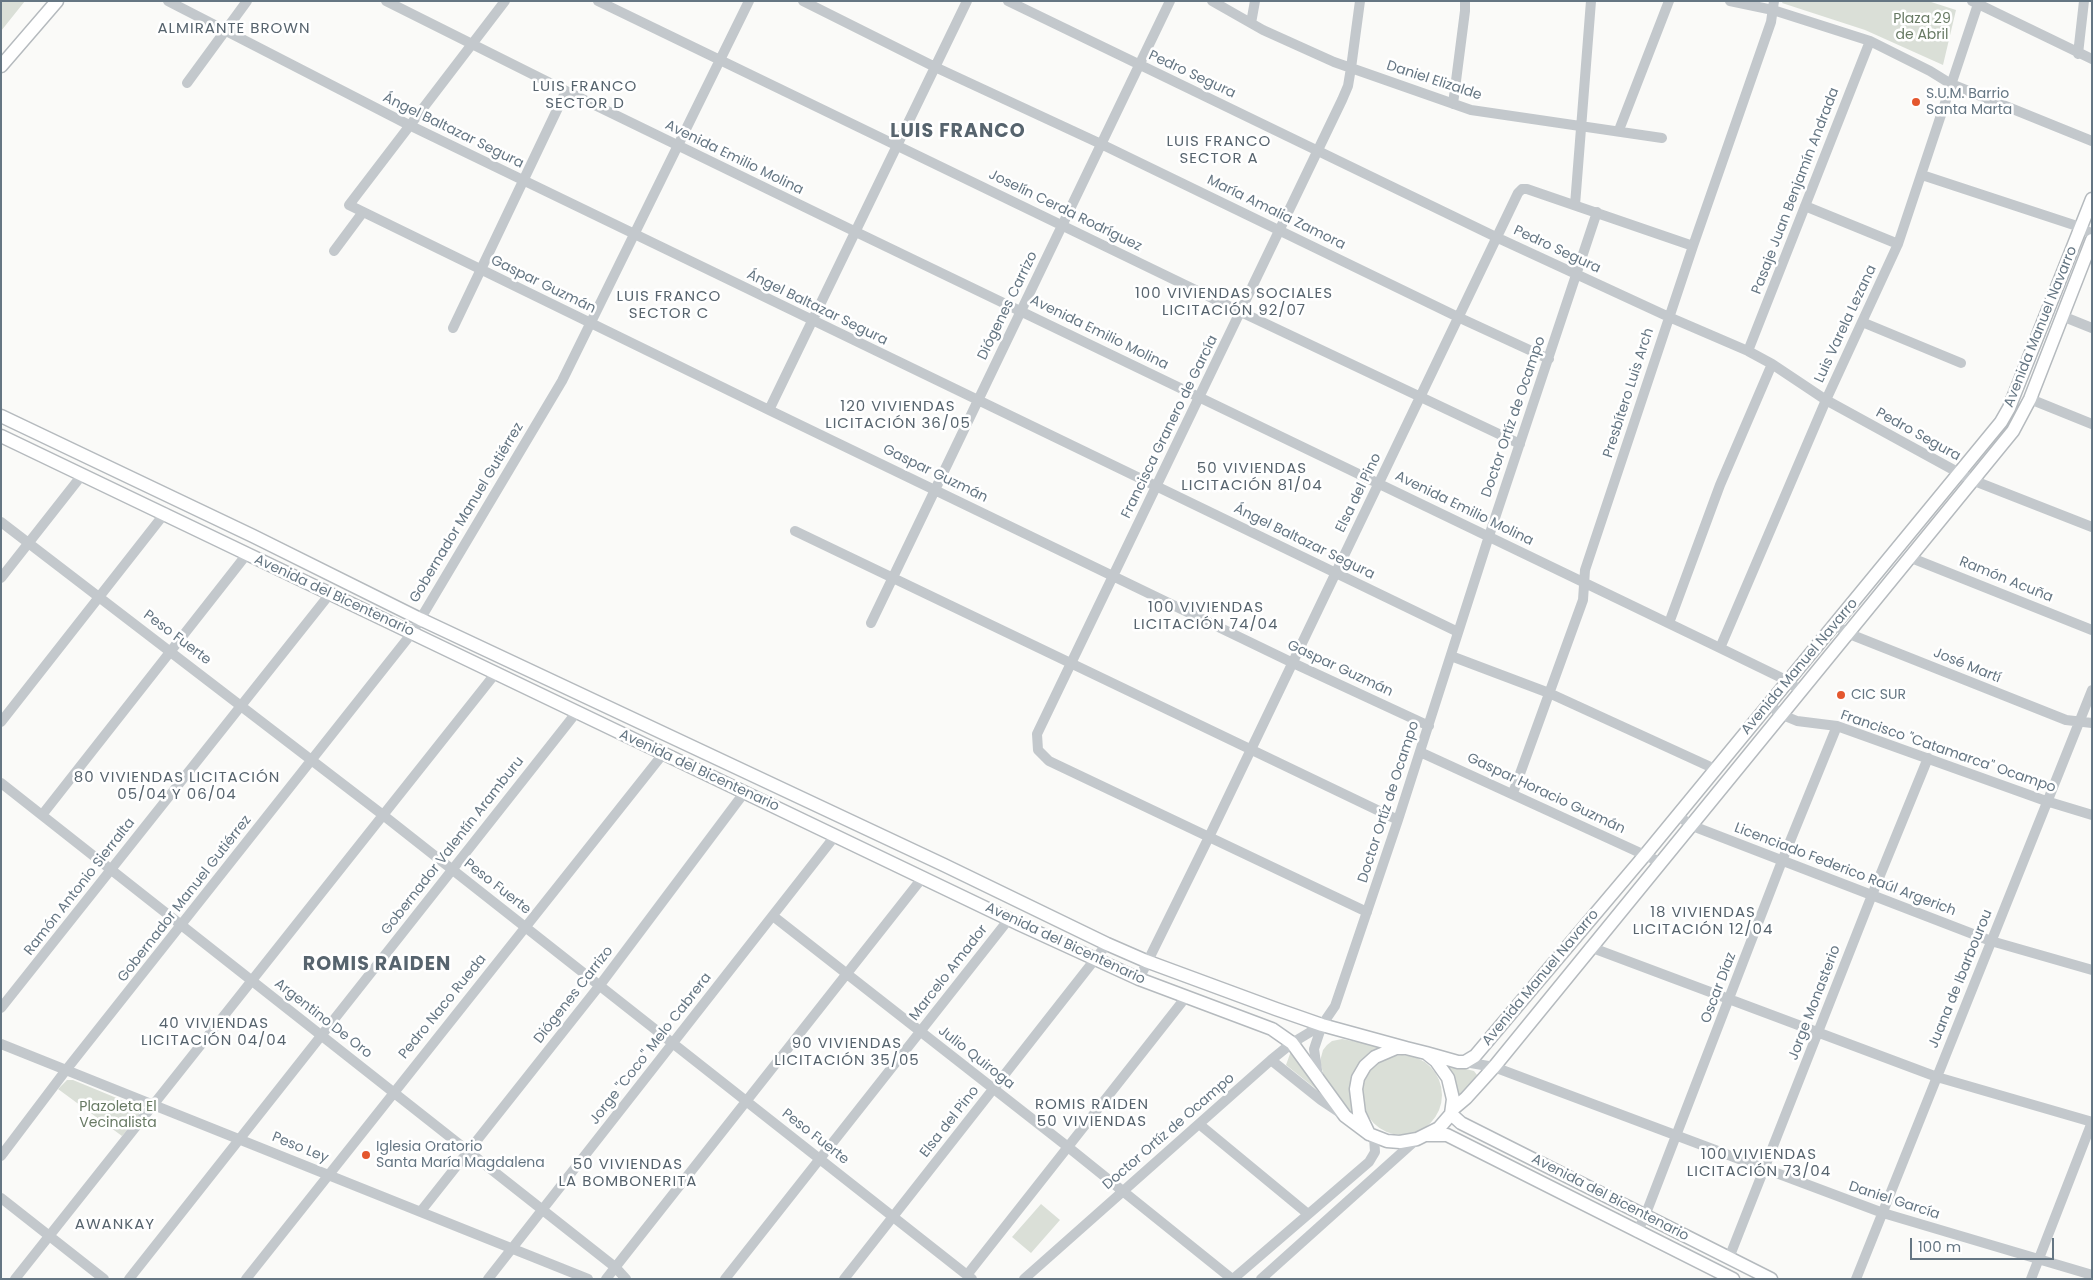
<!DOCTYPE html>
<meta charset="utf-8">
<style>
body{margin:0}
#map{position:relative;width:2093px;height:1280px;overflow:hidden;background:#fafaf8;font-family:Poppins,sans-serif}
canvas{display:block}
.frame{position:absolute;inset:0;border:2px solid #657683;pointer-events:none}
.scale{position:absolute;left:1910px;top:1238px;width:144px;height:22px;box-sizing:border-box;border:2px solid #657683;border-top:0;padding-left:6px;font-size:15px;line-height:18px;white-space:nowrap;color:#657683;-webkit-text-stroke:4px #fff;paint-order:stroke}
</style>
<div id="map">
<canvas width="2093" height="1280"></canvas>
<div class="frame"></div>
<div class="scale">100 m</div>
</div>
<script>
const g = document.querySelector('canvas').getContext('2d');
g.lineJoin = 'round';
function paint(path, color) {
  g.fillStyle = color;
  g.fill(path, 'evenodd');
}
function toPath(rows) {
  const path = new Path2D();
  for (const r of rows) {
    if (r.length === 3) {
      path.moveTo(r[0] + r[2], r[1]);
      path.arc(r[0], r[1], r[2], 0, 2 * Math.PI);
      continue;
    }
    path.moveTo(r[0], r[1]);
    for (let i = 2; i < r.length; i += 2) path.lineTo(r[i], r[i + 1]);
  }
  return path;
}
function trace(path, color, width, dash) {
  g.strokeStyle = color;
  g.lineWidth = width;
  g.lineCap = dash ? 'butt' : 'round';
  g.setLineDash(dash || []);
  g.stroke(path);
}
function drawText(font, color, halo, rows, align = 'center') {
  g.font = font + ' Poppins,sans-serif';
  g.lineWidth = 5;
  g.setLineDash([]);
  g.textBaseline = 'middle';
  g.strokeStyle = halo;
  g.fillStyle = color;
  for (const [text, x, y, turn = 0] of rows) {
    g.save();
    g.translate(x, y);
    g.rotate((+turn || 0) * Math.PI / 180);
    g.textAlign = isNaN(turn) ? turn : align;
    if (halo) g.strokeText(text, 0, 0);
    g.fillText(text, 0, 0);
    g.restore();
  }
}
paint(toPath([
 [1,1,25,1,1,31],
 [1783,1,1928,1,1956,10,1943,65,1865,30,1782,3],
 [1342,1039,1384,1047,1362,1060,1357,1067,1351,1086,1352,1113,1332,1090,1323,1073,1320,1061,1323,1050,1327,1045,1332,1041],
 [1291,1051,1321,1093,1286,1065],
 [1402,1095,40],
 [1450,1065,1474,1071,1477,1075,1460,1095,1457,1093,1447,1067],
 [67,1080,73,1080,136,1106,139,1109,139,1116,122,1136,58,1089],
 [1041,1204,1060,1220,1031,1253,1012,1237]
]), '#dadfd7');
const major = toPath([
 [1,66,57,1],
 [1,416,253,536,420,619,944,865,1107,944,1146,961,1276,1009,1322,1025,1406,1048],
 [1,436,1019,924,1139,979,1272,1029,1292,1043,1345,1116,1369,1134],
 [1396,1048,1406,1048,1426,1053,1436,1061,1448,1078,1453,1099,1451,1114,1439,1128,1417,1139,1400,1142,1387,1141,1369,1134,1359,1113,1356,1089,1358,1078,1365,1066,1375,1057,1396,1048],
 [1426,1053,1458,1062,1465,1062,1475,1056,1645,855,2001,422,2009,408,2092,199],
 [1453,1109,1466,1098,1494,1067,2013,431,2030,399,2092,240],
 [1451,1114,1461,1123,1771,1279],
 [1427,1135,1447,1135,1733,1279]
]);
trace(major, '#b5babe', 15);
trace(toPath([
 [168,1,409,125,1458,632],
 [386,1,566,91,856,232,1720,648,1788,681,1799,690],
 [505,1,349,205,769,410,1293,663,1429,726],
 [598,1,1241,312,1520,444],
 [803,1,935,67,1101,144,1460,318,1549,359],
 [1008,1,1498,238,1669,317,1748,351,1772,364,1826,400,1972,480,2092,527],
 [1212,1,1263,30,1334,62,1471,110,1662,138],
 [1360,1,1351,68,1348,86,1342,100,1037,734,1038,750,1049,761,1367,912],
 [1730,1,1773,10,1870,41,1930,71,1951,84,2092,141],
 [1972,1,2092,59],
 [1251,23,1255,1],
 [2078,54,2084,1],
 [187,83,247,1],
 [1453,104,1465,11,1465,1],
 [1619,130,1669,1],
 [1922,175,2080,227,2092,234],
 [1575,205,1591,1],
 [1805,206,1898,244],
 [334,251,363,212],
 [2062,316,2092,328],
 [1862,322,1961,363],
 [453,328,566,91],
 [1748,351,1870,41],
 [2030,399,2092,424],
 [769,410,967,1],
 [1,522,383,815,972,1279],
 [795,531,1398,820],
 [1909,557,2092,630],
 [1,578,82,475],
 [871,623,1170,1],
 [1669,623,1720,485,1772,364],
 [1835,624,1847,633,2066,720,2092,723],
 [1720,648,1826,400,1898,244,1978,4],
 [1451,656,1549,693,1715,769],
 [1769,704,1780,714,1797,721,1837,726,2046,801,2092,815],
 [1,722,165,513],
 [1420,752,1660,862],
 [1,783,615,1267,626,1279],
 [1513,793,1583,600,1585,570,1693,246,1771,22,1774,1],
 [42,815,247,554],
 [1678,815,1690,825,1991,941,2092,970],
 [773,916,1068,1147,1232,1279],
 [1590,947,1937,1077,2092,1122],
 [1139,979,1209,837,1518,193,1522,189,1527,189,1693,246],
 [1,1008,329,595],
 [1,1044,588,1279],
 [1271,1060,1321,1100,1342,1114],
 [1465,1062,1494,1067,1883,1213,2092,1275],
 [1318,1077,1314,1049,1322,1025],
 [1199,1124,1308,1214],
 [1,1156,66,1070,412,633,562,381,749,1],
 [1,1198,104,1279],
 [421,1211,600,985,744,793],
 [1637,1232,1645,1216,1782,861,1837,726],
 [1729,1258,1872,895,1928,758],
 [967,1275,1186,997],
 [15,1279,495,674],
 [129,1279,576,713],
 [246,1279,663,754],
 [488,1279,835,836],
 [606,1279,923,877],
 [725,1279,1009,919],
 [844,1279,1107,944],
 [1024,1279,1271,1060,1292,1043,1322,1025,1335,1006,1398,820,1489,536,1597,212],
 [1233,1279,1369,1162,1375,1152,1374,1137],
 [1261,1279,1417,1139],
 [1856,1279,2092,690],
 [2031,1279,2092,1122]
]), '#c3c8cc', 10);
trace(major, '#fff', 12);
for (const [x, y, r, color] of [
 [1916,102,5,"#e4572e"],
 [1841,695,5,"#e4572e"],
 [366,1155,5,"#e4572e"]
]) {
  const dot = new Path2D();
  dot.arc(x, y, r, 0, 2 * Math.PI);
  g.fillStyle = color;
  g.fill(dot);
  trace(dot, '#fff', 2);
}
drawText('14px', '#687a64', '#fff', [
 ["Plaza 29",1922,19],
 ["de Abril",1922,35],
 ["Plazoleta El",118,1107],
 ["Vecinalista",118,1123]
]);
drawText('14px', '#657683', '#fff', [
 ["Pedro Segura",1192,75,25],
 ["Daniel Elizalde",1434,81,18],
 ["Ángel Baltazar Segura",453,131,26],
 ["Avenida Emilio Molina",734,158,26],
 ["Pasaje Juan Benjamín Andrada",1796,191,-69],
 ["Joselín Cerda Rodríguez",1065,211,26],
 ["María Amalia Zamora",1276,213,26],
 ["Pedro Segura",1557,250,25],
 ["Gaspar Guzmán",543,285,26],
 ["Diógenes Carrizo",1008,306,-64],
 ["Ángel Baltazar Segura",817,308,26],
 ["Luis Varela Lezana",1846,324,-65],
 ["Avenida Manuel Navarro",2041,327,-68],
 ["Avenida Emilio Molina",1099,333,26],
 ["Presbítero Luis Arch",1629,393,-72],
 ["Doctor Ortíz de Ocampo",1514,417,-71],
 ["Francisca Granero de García",1170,427,-64],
 ["Pedro Segura",1918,435,29],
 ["Gaspar Guzmán",935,474,26],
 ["Elsa del Pino",1359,493,-64],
 ["Avenida Emilio Molina",1464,509,26],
 ["Gobernador Manuel Gutiérrez",467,513,-59],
 ["Ángel Baltazar Segura",1304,542,26],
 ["Ramón Acuña",2006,580,22],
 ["Avenida del Bicentenario",334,596,25],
 ["Peso Fuerte",177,638,37],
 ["José Martí",1967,666,22],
 ["Avenida Manuel Navarro",1800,667,-50],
 ["Gaspar Guzmán",1340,669,25],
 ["Francisco \"Catamarca\" Ocampo",1948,752,19],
 ["Avenida del Bicentenario",699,771,25],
 ["Gaspar Horacio Guzmán",1546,794,25],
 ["Doctor Ortíz de Ocampo",1389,802,-72],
 ["Gobernador Valentín Aramburu",453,846,-52],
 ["Licenciado Federico Raúl Argerich",1845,870,21],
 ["Ramón Antonio Sierralta",80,887,-52],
 ["Peso Fuerte",497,887,38],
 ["Gobernador Manuel Gutiérrez",185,899,-52],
 ["Avenida del Bicentenario",1065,944,25],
 ["Marcelo Amador",949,973,-52],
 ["Avenida Manuel Navarro",1541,978,-50],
 ["Juana de Ibarbourou",1961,979,-68],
 ["Oscar Díaz",1719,988,-69],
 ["Diógenes Carrizo",574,995,-52],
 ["Jorge Monasterio",1815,1003,-69],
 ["Pedro Naco Rueda",443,1007,-51],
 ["Argentino De Oro",323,1019,38],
 ["Jorge \"Coco\" Melo Cabrera",651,1049,-52],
 ["Julio Quiroga",976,1058,38],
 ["Elsa del Pino",950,1122,-52],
 ["Doctor Ortíz de Ocampo",1169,1132,-41],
 ["Peso Fuerte",815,1137,38],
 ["Peso Ley",300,1148,22],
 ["Avenida del Bicentenario",1610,1198,27],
 ["Daniel García",1894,1201,18]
]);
drawText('14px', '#657683', '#fff', [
 ["S.U.M. Barrio",1926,94],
 ["Santa Marta",1926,110],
 ["CIC SUR",1851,695],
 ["Iglesia Oratorio",376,1147],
 ["Santa María Magdalena",376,1163]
], 'left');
g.letterSpacing = '1px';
drawText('15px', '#57646e', '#fff', [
 ["ALMIRANTE BROWN",234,29],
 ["LUIS FRANCO",585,87],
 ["SECTOR D",585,104],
 ["LUIS FRANCO",1219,142],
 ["SECTOR A",1219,159],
 ["100 VIVIENDAS SOCIALES",1234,294],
 ["LICITACIÓN 92/07",1234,311],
 ["LUIS FRANCO",669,297],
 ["SECTOR C",669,314],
 ["120 VIVIENDAS",898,407],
 ["LICITACIÓN 36/05",898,424],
 ["50 VIVIENDAS",1252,469],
 ["LICITACIÓN 81/04",1252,486],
 ["100 VIVIENDAS",1206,608],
 ["LICITACIÓN 74/04",1206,625],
 ["80 VIVIENDAS LICITACIÓN",177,778],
 ["05/04 Y 06/04",177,795],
 ["18 VIVIENDAS",1703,913],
 ["LICITACIÓN 12/04",1703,930],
 ["40 VIVIENDAS",214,1024],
 ["LICITACIÓN 04/04",214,1041],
 ["90 VIVIENDAS",847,1044],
 ["LICITACIÓN 35/05",847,1061],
 ["ROMIS RAIDEN",1092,1105],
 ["50 VIVIENDAS",1092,1122],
 ["100 VIVIENDAS",1759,1155],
 ["LICITACIÓN 73/04",1759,1172],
 ["50 VIVIENDAS",628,1165],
 ["LA BOMBONERITA",628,1182],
 ["AWANKAY",115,1225]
]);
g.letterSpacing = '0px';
g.letterSpacing = '1px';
drawText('bold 19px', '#57646e', '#fff', [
 ["LUIS FRANCO",958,132],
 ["ROMIS RAIDEN",377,965]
]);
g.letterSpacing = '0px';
</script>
